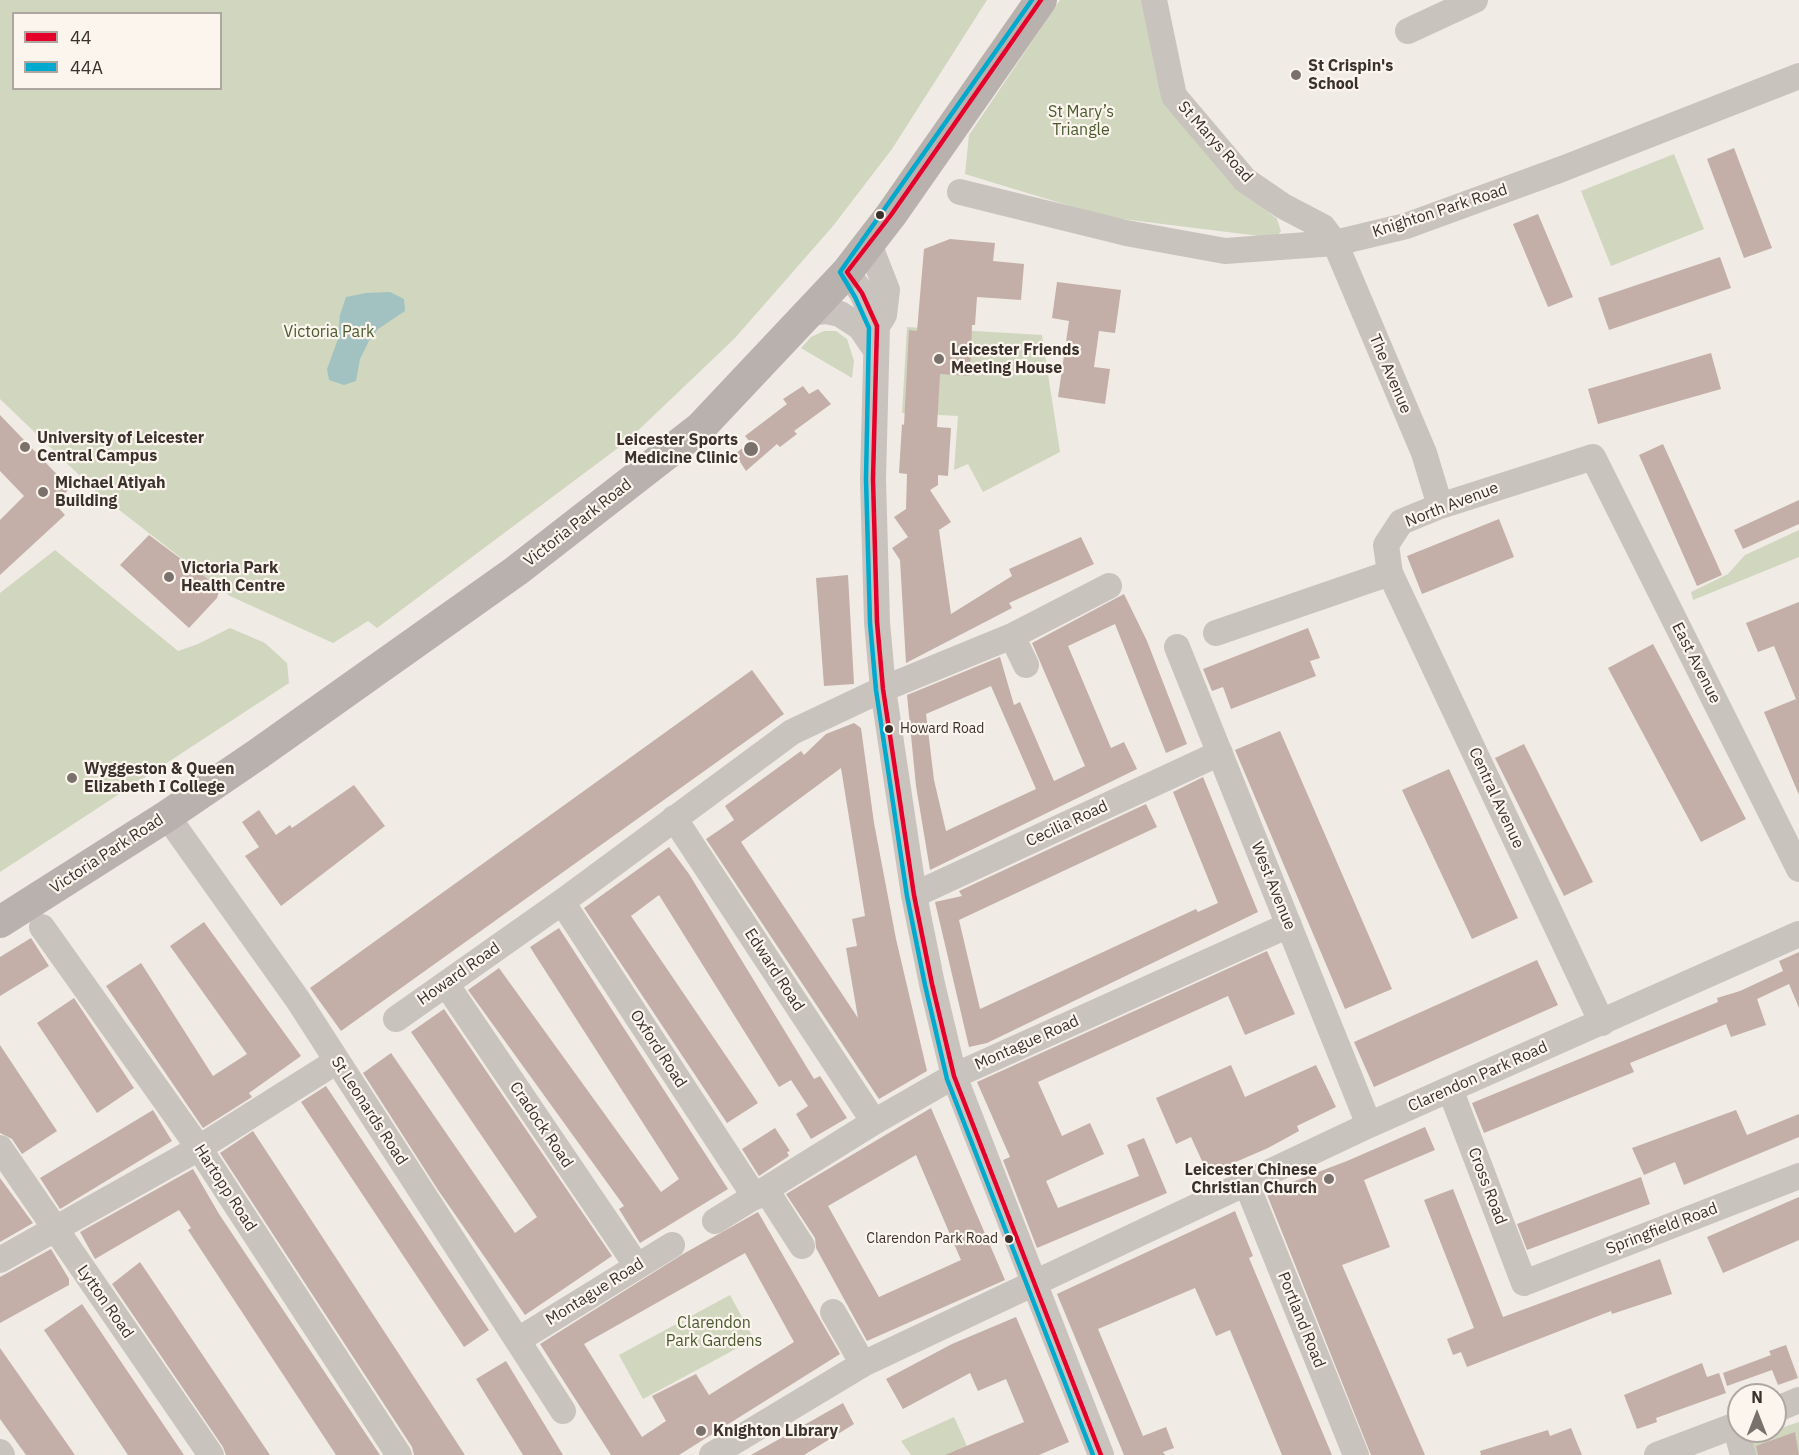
<!DOCTYPE html>
<meta charset="utf-8">
<style>
body{margin:0}
#map{position:relative;width:1799px;height:1455px;overflow:hidden;background:#f0ebe5;font-family:"IBM Plex Sans",sans-serif}
canvas{display:block}
.legend{position:absolute;left:12px;top:12px;width:210px;height:78px;box-sizing:border-box;background:#fbf5ee;border:2px solid #aea6a0;margin:0;padding:8px 10px;list-style:none;font-size:18px;color:#3b302b}
.legend li{display:flex;align-items:center;gap:12px;height:30px}
.legend b{width:30px;border:2px solid #aea6a0}
.north{position:absolute;left:1727px;top:1383px;width:60px;height:60px;box-sizing:border-box;background:#fbf5ee;border:2px solid #aea6a0;border-radius:50%;rotate:0deg;font-size:16px;font-weight:700;line-height:24px;text-align:center;color:#3b302b}
.north::after{content:'';display:block;margin:auto;width:21px;height:27px;background:#7a716c;clip-path:polygon(50% 0,100% 100%,50% 72%,0 100%)}
</style>
<div id="map">
<canvas width="1799" height="1455"></canvas>
<ul class="legend">
<li><b style="height:8px;background:#e4002b"></b>44</li>
<li><b style="height:8px;background:#00a9ce"></b>44A</li>
</ul>
<div class="north">N</div>
</div>
<script>
const g = document.querySelector('canvas').getContext('2d');
g.lineJoin = 'round';
function paint(path, color) {
  g.fillStyle = color;
  g.fill(path, 'evenodd');
}
function toPath(rows) {
  const path = new Path2D();
  for (const r of rows) {
    path.moveTo(r[0], r[1]);
    for (let i = 2; i < r.length; i += 2) path.lineTo(r[i], r[i + 1]);
  }
  return path;
}
function trace(path, color, width, dash) {
  g.strokeStyle = color;
  g.lineWidth = width;
  g.lineCap = dash ? 'butt' : 'round';
  g.setLineDash(dash || []);
  g.stroke(path);
}
function drawText(font, color, halo, rows, align = 'center') {
  g.font = font + ' "IBM Plex Sans",sans-serif';
  g.lineWidth = 4.5;
  g.setLineDash([]);
  g.textBaseline = 'middle';
  g.strokeStyle = halo;
  g.fillStyle = color;
  for (const [text, x, y, turn = 0] of rows) {
    g.save();
    g.translate(x, y);
    g.rotate((+turn || 0) * Math.PI / 180);
    g.textAlign = isNaN(turn) ? turn : align;
    if (halo) g.strokeText(text, 0, 0);
    g.fillText(text, 0, 0);
    g.restore();
  }
}
paint(toPath([
 [0,0,987,0,892,149,833,226,735,338,626,442,377,628,368,621,333,643,230,596,100,495,0,399],
 [14,14,220,14,220,88,14,88],
 [1060,0,1141,0,1162,100,1238,187,1277,219,1281,231,1276,238,1106,217,965,174,969,135],
 [1674,154,1704,229,1611,266,1581,191],
 [907,327,1042,335,1060,452,983,492,968,464,954,470,958,416,902,413],
 [824,331,836,331,847,339,854,361,852,378,801,348,811,337],
 [1799,530,1799,557,1693,600,1691,592,1728,574,1745,555],
 [55,550,178,651,198,644,230,628,265,643,287,663,289,683,0,872,0,593],
 [730,1295,754,1339,643,1399,619,1355],
 [954,1417,971,1455,911,1455,901,1441],
 [1799,1422,1799,1455,1751,1455,1746,1440]
]), '#d1d6bf');
paint(toPath([
 [390,292,404,299,405,311,378,329,369,341,360,359,356,381,344,385,329,380,327,369,338,339,340,315,346,297,366,293]
]), '#a1c2c1');
paint(toPath([
 [1734,148,1772,248,1744,258,1707,159],
 [1538,214,1573,297,1548,307,1513,224],
 [950,239,995,243,993,261,1024,264,1021,300,977,297,975,325,972,325,970,376,940,374,937,427,951,428,948,476,938,475,938,485,930,490,951,522,939,530,951,614,1012,576,1009,569,1081,537,1094,564,1009,603,1012,608,906,663,900,560,892,548,908,537,894,517,906,509,907,474,899,473,902,424,904,425,909,330,917,331,924,249],
 [1720,257,1731,288,1609,330,1598,298],
 [1057,282,1121,290,1115,333,1099,331,1094,367,1110,369,1105,404,1058,397,1069,321,1052,318],
 [1711,353,1721,389,1598,424,1588,389],
 [803,386,809,394,818,389,831,404,794,431,797,434,780,447,777,444,746,471,735,454,750,442,745,436,787,404,783,399],
 [0,415,70,488,55,504,65,515,0,575,0,520,24,496,0,471],
 [1663,444,1722,575,1697,586,1639,455],
 [1799,500,1799,524,1743,549,1734,530],
 [1499,519,1514,557,1422,594,1407,556],
 [149,535,220,588,217,598,189,628,120,565],
 [848,575,854,684,824,686,816,578],
 [1124,594,1147,641,1187,744,1166,753,1115,624,1068,646,1111,748,1124,742,1137,769,930,870,916,786,907,695,1000,657,1014,705,1020,702,1054,781,1085,766,1032,643],
 [991,686,1036,789,946,831,934,780,926,714],
 [1799,602,1799,795,1764,712,1796,699,1774,646,1758,652,1746,623],
 [1308,628,1320,658,1310,661,1316,676,1231,709,1223,687,1212,691,1203,669],
 [1653,644,1746,819,1701,842,1608,668],
 [752,670,784,714,341,1031,310,988],
 [854,723,861,728,874,823,896,939,927,1071,879,1099,706,839,734,820,725,806,801,751,804,755,826,734],
 [841,768,865,916,852,919,857,946,846,948,858,1018,741,842],
 [1280,731,1392,989,1345,1009,1235,750],
 [1524,744,1593,882,1564,896,1495,758],
 [1449,769,1518,918,1472,939,1402,790],
 [1203,777,1258,912,987,1043,969,1047,935,902,962,896,959,891,1146,804,1157,827,959,920,980,1009,1196,909,1198,912,1218,903,1173,792],
 [354,785,385,826,281,906,245,856,259,847,242,822,259,810,276,835,290,825,292,828],
 [669,847,689,874,814,1079,820,1076,847,1118,811,1139,796,1114,808,1106,791,1080,779,1087,659,895,631,916,758,1103,727,1123,584,908],
 [204,922,301,1056,249,1093,252,1097,203,1128,106,986,141,963,213,1076,247,1054,170,946],
 [559,928,728,1189,640,1243,619,1209,624,1206,468,990,499,968,661,1192,679,1179,530,947],
 [31,938,49,966,0,996,0,957],
 [1267,951,1295,1014,1245,1035,1228,996,1038,1082,1062,1136,1090,1123,1104,1154,1046,1181,1058,1208,1139,1176,1127,1145,1144,1138,1167,1193,1037,1248,1003,1160,1010,1157,977,1082],
 [1799,952,1799,1008,1789,984,1757,999,1766,1025,1731,1037,1726,1024,1630,1063,1634,1072,1484,1133,1472,1103,1718,1002,1717,998,1740,991,1783,971,1779,961],
 [1537,960,1558,1005,1374,1087,1354,1042],
 [74,998,134,1088,97,1113,37,1023],
 [444,1009,612,1256,525,1315,438,1190,363,1073,391,1053,515,1233,537,1217,411,1032],
 [0,1045,57,1131,22,1154,12,1139,0,1133],
 [1231,1065,1245,1097,1316,1065,1336,1107,1297,1126,1299,1131,1268,1148,1208,1174,1191,1137,1176,1144,1156,1098],
 [326,1086,489,1330,464,1347,301,1102],
 [931,1108,1005,1280,867,1341,816,1248,815,1238,786,1194],
 [916,1155,961,1260,879,1297,828,1206],
 [153,1110,172,1141,60,1209,40,1178],
 [1736,1110,1747,1135,1799,1114,1799,1137,1684,1185,1675,1162,1644,1175,1632,1148],
 [1425,1127,1435,1150,1364,1180,1390,1247,1342,1265,1425,1455,1371,1455,1266,1192,1347,1161],
 [775,1128,790,1151,787,1152,789,1156,759,1176,742,1149],
 [253,1131,465,1455,414,1455,412,1447,220,1153],
 [193,1169,219,1214,380,1455,336,1455,188,1230,191,1228,179,1210,95,1259,80,1232],
 [1641,1177,1650,1204,1527,1250,1517,1224],
 [0,1178,33,1223,0,1242],
 [1453,1189,1503,1317,1660,1259,1672,1294,1612,1314,1611,1311,1467,1367,1461,1352,1453,1355,1447,1339,1474,1328,1424,1200],
 [1799,1197,1799,1240,1723,1273,1707,1237],
 [1235,1211,1253,1256,1249,1258,1332,1455,1282,1455,1230,1330,1216,1336,1195,1288,1098,1329,1143,1436,1166,1427,1174,1448,1163,1452,1165,1455,1124,1455,1057,1294],
 [758,1212,840,1354,679,1455,611,1455,540,1344,683,1254],
 [745,1253,794,1342,709,1395,696,1374,652,1396,666,1421,642,1437,584,1344],
 [51,1249,69,1279,69,1285,0,1323,0,1277],
 [140,1262,270,1455,226,1455,223,1447,112,1284],
 [82,1304,184,1455,128,1455,44,1330],
 [1016,1317,1069,1442,1039,1455,945,1455,1024,1422,1006,1379,978,1391,970,1373,903,1409,886,1379,952,1344],
 [1786,1345,1798,1378,1778,1385,1772,1370,1727,1386,1723,1373,1771,1355,1769,1351],
 [0,1348,75,1455,26,1455,0,1419],
 [506,1361,563,1455,523,1455,476,1379],
 [1702,1363,1707,1377,1719,1373,1726,1393,1656,1418,1657,1422,1637,1429,1624,1395],
 [843,1403,854,1424,804,1455,751,1455],
 [1571,1428,1582,1455,1481,1455,1480,1451,1548,1430,1550,1436],
 [1795,1432,1799,1455,1758,1455,1756,1446]
]), '#c3afa7');
trace(toPath([
 [1154,0,1174,96,1245,180,1283,206,1323,227,1335,243,1424,453,1440,506],
 [1408,31,1475,0],
 [960,192,1126,233,1225,251,1335,243,1406,226,1562,169,1799,76],
 [869,244,887,290,884,315,877,326],
 [847,272,862,293,877,326,873,479,877,622,883,689,898,789,914,895,932,984,954,1076,1101,1455],
 [808,313,826,311,840,314,860,327,875,349],
 [1390,573,1602,1023],
 [1216,633,1390,573,1386,545,1401,522,1440,506,1593,457,1799,869],
 [1012,636,1026,665],
 [1177,647,1369,1125],
 [167,816,298,1000,563,1411],
 [674,818,874,1122],
 [914,895,1220,753],
 [562,902,755,1197],
 [42,927,199,1148,399,1455],
 [446,984,637,1266],
 [396,1019,562,902,792,732,883,689,1012,636,1109,586],
 [1450,1089,1524,1283,1799,1176],
 [0,1148,211,1455],
 [1247,1185,1356,1455],
 [766,1190,802,1246],
 [715,1221,874,1122,954,1076,1289,925],
 [0,1260,199,1148,337,1061],
 [833,1312,863,1364],
 [518,1340,672,1245],
 [1775,1410,1799,1400],
 [1735,1425,1743,1455],
 [0,1452,2,1455],
 [712,1455,863,1364,1369,1125,1799,934],
 [1657,1455,1739,1424]
]), '#c9c3be', 26);
trace(toPath([
 [0,922,167,816,258,754,516,571,700,428,847,272,891,215,1041,0]
]), '#b8b1ad', 32);
trace(toPath([
 [1041,0,891,215,847,272,862,293,877,326,873,479,877,622,883,689,914,895,932,984,954,1076,1101,1455]
]), '#e4002b', 4.5);
trace(toPath([
 [1032,0,840,272,855,297,869,328,866,479,870,623,876,690,907,896,925,985,947,1079,1093,1455]
]), '#00a9ce', 4.5);
for (const [x, y, r, color] of [
 [1296,75,6,"#7a716c"],
 [880,215,5,"#3b302b"],
 [939,359,6,"#7a716c"],
 [25,447,6,"#7a716c"],
 [751,449,8,"#7a716c"],
 [43,492,6,"#7a716c"],
 [169,577,6,"#7a716c"],
 [889,729,5,"#3b302b"],
 [72,778,6,"#7a716c"],
 [1329,1179,6,"#7a716c"],
 [1009,1239,5,"#3b302b"],
 [701,1431,6,"#7a716c"]
]) {
  const dot = new Path2D();
  dot.arc(x, y, r, 0, 2 * Math.PI);
  g.fillStyle = color;
  g.fill(dot);
  trace(dot, '#fbf5ee', 2);
}
drawText('14px', '#3b302b', '#fbf5ee', [
 ["Howard Road",900,729],
 ["Clarendon Park Road",998,1239,"right"]
], 'left');
drawText('bold 16px', '#3b302b', '#fbf5ee', [
 ["St Crispin's",1308,66],
 ["School",1308,84],
 ["Leicester Friends",951,350],
 ["Meeting House",951,368],
 ["University of Leicester",37,438],
 ["Central Campus",37,456],
 ["Leicester Sports",738,440,"right"],
 ["Medicine Clinic",738,458,"right"],
 ["Michael Atiyah",55,483],
 ["Building",55,501],
 ["Victoria Park",181,568],
 ["Health Centre",181,586],
 ["Wyggeston & Queen",84,769],
 ["Elizabeth I College",84,787],
 ["Leicester Chinese",1317,1170,"right"],
 ["Christian Church",1317,1188,"right"],
 ["Knighton Library",713,1431]
], 'left');
drawText('16px', '#4a5a2e', '#fbf5ee', [
 ["St Mary’s",1081,112],
 ["Triangle",1081,130],
 ["Victoria Park",329,332],
 ["Clarendon",714,1323],
 ["Park Gardens",714,1341]
]);
drawText('16px', '#3b302b', '#fbf5ee', [
 ["St Marys Road",1215,142,48],
 ["Knighton Park Road",1440,211,-18],
 ["The Avenue",1390,374,67],
 ["North Avenue",1452,505,-21],
 ["Victoria Park Road",578,523,-38],
 ["East Avenue",1696,663,63],
 ["Central Avenue",1496,798,65],
 ["Cecilia Road",1067,824,-25],
 ["Victoria Park Road",107,854,-33],
 ["West Avenue",1273,886,68],
 ["Edward Road",774,970,57],
 ["Howard Road",459,974,-35],
 ["Montague Road",1027,1043,-24],
 ["Oxford Road",658,1049,57],
 ["Clarendon Park Road",1478,1077,-24],
 ["St Leonards Road",369,1111,57],
 ["Cradock Road",541,1125,56],
 ["Cross Road",1487,1186,69],
 ["Hartopp Road",225,1188,57],
 ["Springfield Road",1662,1229,-21],
 ["Montague Road",595,1292,-32],
 ["Lytton Road",105,1302,55],
 ["Portland Road",1301,1320,68]
]);
</script>
